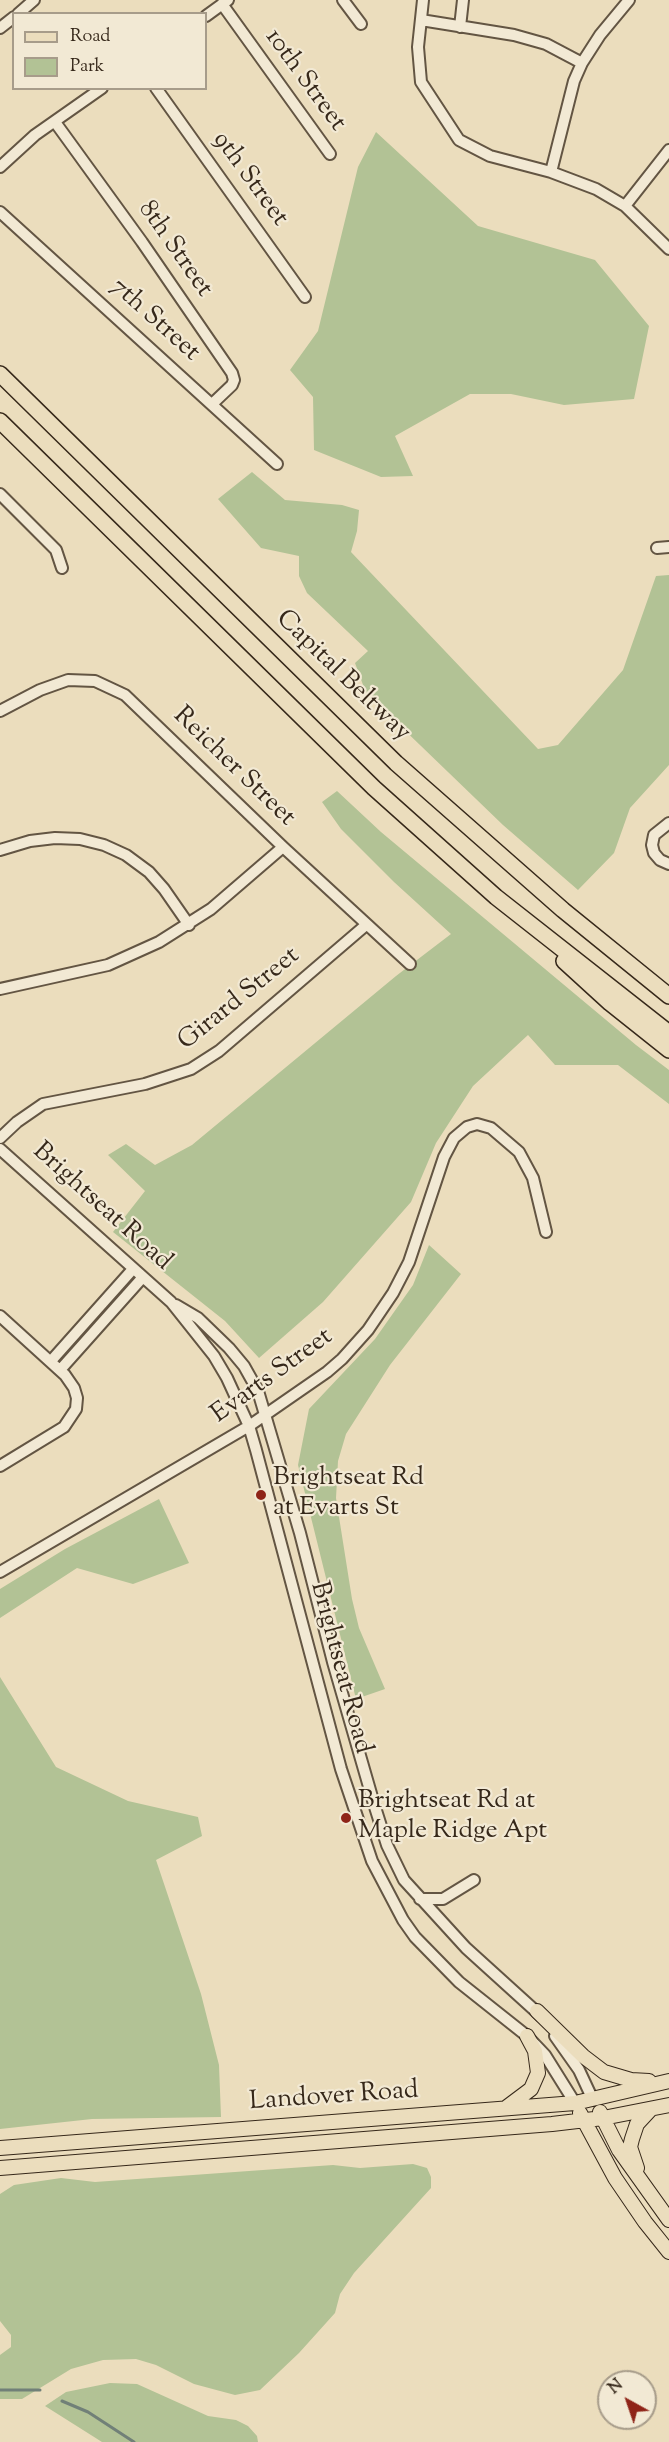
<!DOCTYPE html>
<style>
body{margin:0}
#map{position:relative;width:669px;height:2442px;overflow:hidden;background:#ebddbd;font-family:"Sorts Mill Goudy",serif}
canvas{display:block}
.legend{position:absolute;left:12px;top:12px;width:195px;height:78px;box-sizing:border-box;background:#f2e9d4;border:2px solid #a79c8a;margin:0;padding:8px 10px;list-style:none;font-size:18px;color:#36281a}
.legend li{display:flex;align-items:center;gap:12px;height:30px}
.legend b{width:30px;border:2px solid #a79c8a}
.north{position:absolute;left:597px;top:2370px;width:60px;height:60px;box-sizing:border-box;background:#f2e9d4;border:2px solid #a79c8a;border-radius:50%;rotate:320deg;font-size:16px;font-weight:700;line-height:24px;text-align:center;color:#36281a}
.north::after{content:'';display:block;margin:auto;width:21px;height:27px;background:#8f2418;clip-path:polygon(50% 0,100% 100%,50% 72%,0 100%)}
</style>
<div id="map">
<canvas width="669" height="2442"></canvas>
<ul class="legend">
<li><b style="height:8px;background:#ebddbd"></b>Road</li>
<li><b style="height:16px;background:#b2c295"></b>Park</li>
</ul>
<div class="north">N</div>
</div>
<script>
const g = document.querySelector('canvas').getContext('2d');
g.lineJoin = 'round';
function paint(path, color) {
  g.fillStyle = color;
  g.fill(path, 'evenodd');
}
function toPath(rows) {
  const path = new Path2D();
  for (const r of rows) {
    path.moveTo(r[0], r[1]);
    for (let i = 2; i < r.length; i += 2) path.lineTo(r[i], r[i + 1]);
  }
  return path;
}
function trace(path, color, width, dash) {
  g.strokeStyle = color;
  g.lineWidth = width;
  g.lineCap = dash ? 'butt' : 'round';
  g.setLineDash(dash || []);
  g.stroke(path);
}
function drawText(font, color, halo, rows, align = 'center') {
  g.font = font + ' "Sorts Mill Goudy",serif';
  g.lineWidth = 4.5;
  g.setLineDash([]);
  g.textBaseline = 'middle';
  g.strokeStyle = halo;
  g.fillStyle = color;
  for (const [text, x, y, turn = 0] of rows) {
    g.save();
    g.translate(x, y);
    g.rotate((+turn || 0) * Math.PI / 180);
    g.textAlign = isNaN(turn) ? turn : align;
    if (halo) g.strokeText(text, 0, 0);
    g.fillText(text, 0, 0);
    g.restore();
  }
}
paint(toPath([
 [376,132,478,226,595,260,649,326,634,399,564,405,511,394,470,394,395,436,413,476,381,477,314,450,313,397,290,370,318,331,358,167],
 [252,472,285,500,342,505,359,510,357,531,351,552,538,749,558,745,623,670,656,576,669,575,669,765,630,808,614,853,578,890,503,825,366,693,355,663,368,651,307,593,299,576,299,556,261,548,218,499],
 [337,791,381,832,636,1045,669,1070,669,1104,618,1065,555,1065,528,1035,473,1086,436,1143,411,1202,323,1302,259,1358,225,1321,113,1232,145,1191,108,1155,126,1144,155,1165,192,1145,396,976,451,934,394,882,341,829,322,802],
 [429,1245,461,1274,390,1365,346,1434,338,1461,336,1498,352,1599,359,1628,385,1689,356,1699,298,1465,309,1409,375,1339,413,1285],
 [159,1499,189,1563,133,1584,77,1568,0,1618,0,1589,65,1549],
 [0,1677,56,1767,128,1801,198,1817,202,1836,156,1860,201,1994,219,2065,221,2117,92,2119,0,2129],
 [413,2164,427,2168,431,2177,431,2188,354,2273,340,2294,335,2313,299,2353,260,2390,235,2395,194,2384,156,2365,136,2359,103,2360,71,2369,22,2399,0,2399,0,2355,11,2347,11,2335,0,2321,0,2194,14,2185,61,2178,95,2182,333,2165,360,2168],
 [110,2383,137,2384,208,2416,236,2420,248,2426,257,2436,258,2442,102,2442,45,2406,66,2392]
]), '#b2c295');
trace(toPath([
 [0,2390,40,2390],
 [62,2401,88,2412,134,2442]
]), '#718078', 3);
const minor = toPath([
 [343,0,361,24],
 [423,0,418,47,421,82,459,140,490,156,551,172,596,189,625,206,669,249],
 [222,4,330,154],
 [18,14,34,0],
 [206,16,228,0],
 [421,20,514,35,546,44,582,63],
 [460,27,463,0],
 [0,28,14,17],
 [156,88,305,297],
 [55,122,142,242,232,373,234,380,232,385,212,404],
 [0,167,35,135,102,88],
 [551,172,574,81,582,63,600,35,629,0],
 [625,206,669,150],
 [0,212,277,464],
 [0,494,56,550,62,568],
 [657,548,669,547],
 [0,711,40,690,68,680,95,681,125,695,283,847,410,964],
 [669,823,654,835,652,845,654,853,660,860,669,864],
 [0,850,30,841,55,838,80,839,104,845,126,855,149,872,164,889,189,925],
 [0,989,108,965,159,942,211,909,283,847],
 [0,1138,17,1122,43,1104,145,1084,191,1069,219,1051,366,925],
 [0,1149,171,1302,214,1356,227,1378,249,1426,256,1450,341,1769,372,1861,403,1920,415,1937,459,1982,527,2036,545,2055,575,2103],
 [176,1305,198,1318,229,1348,244,1366,258,1391,300,1533,333,1662,374,1804,387,1845,404,1880,466,1948,541,2016],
 [0,1316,65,1375,74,1388,77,1398,76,1409,64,1427,0,1466],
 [51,1361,133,1269],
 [60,1370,143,1277],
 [0,1572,249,1426,327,1372,342,1359,368,1330,393,1293,409,1262,444,1157,454,1138,467,1127,477,1124,491,1128,519,1152,533,1178,546,1232],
 [420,1899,443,1899,474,1880],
 [555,2036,579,2070,593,2100]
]);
const major = toPath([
 [537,2011,583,2056,604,2072,631,2080,649,2081],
 [507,2107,531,2089,538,2073,535,2051,527,2036],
 [600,2112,619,2150,669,2220],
 [580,2113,615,2178,645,2222,669,2252],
 [0,2148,575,2103,669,2081],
 [0,2168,552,2124,603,2118,669,2105],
 [637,2168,630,2147,632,2139,637,2124,650,2110]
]);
const highway = toPath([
 [0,374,396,763,563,910,669,996],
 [0,421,374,788,496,897,669,1033],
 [564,961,610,1003,669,1050]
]);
trace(minor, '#635543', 14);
trace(major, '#36281a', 16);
trace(highway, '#36281a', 18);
trace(minor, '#f2e9d4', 10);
trace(major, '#ebddbd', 14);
trace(highway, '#ebddbd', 15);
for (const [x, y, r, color] of [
 [261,1495,6,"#8f2418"],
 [346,1818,6,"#8f2418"]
]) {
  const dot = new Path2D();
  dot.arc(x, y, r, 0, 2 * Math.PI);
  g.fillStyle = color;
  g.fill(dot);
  trace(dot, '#f2e9d4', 2);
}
drawText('26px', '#36281a', '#f2e9d4', [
 ["10th Street",304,81,54],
 ["9th Street",249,180,54],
 ["8th Street",174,250,55],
 ["7th Street",154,321,42],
 ["Capital Beltway",342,677,44],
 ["Reicher Street",233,768,44],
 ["Girard Street",240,1000,-39],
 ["Brightseat Road",101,1208,42],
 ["Evarts Street",273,1377,-36],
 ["Brightseat Road",339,1668,75],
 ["Landover Road",334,2098,-4]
]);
drawText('26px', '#36281a', '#f2e9d4', [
 ["Brightseat Rd",273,1480],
 ["at Evarts St",273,1510],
 ["Brightseat Rd at",358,1803],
 ["Maple Ridge Apt",358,1833]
], 'left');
</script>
